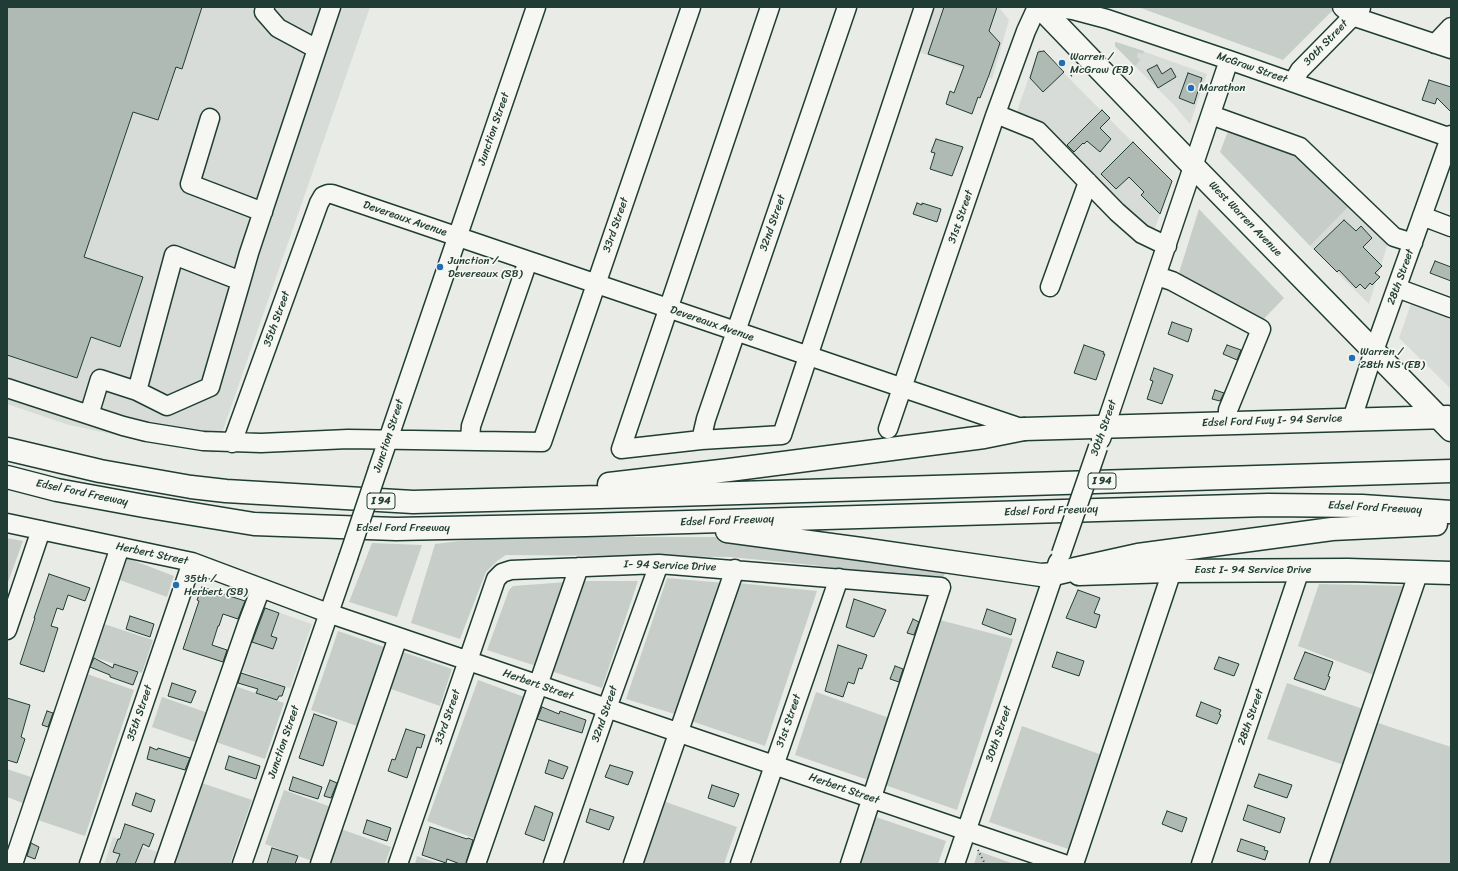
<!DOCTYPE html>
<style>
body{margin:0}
#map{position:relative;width:1458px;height:871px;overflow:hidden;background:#e9ebe7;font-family:Sriracha,sans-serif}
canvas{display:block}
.frame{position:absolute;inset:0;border:8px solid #1f3d34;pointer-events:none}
</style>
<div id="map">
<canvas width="1458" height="871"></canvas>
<div class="frame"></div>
</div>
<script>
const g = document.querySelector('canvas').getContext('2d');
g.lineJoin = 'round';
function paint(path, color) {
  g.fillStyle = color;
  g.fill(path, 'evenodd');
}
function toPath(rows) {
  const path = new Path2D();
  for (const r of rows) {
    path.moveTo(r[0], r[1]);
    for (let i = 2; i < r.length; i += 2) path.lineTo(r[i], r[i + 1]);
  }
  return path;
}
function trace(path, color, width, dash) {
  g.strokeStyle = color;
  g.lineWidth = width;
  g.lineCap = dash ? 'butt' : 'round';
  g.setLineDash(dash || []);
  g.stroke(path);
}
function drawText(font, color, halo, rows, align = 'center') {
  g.font = font + ' Sriracha,sans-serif';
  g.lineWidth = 3.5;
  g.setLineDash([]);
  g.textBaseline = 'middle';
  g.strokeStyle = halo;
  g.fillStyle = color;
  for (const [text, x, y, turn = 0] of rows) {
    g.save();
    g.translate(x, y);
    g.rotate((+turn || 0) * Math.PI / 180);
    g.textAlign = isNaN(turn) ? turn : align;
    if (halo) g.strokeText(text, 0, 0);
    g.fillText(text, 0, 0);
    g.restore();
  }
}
paint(toPath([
 [7,7,370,7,215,453,167,446,69,425,7,404],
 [928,7,999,7,1009,20,992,79,914,50],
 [1115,42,1117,42,1207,74,1190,124,1173,104,1115,46],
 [1039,48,1172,182,1152,236,1015,117],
 [1352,203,1389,240,1369,304,1310,246],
 [1413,298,1451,311,1451,389,1399,338],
 [260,606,312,624,290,688,238,670],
 [113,837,164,854,161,864,104,864]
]), '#d8dcd8');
paint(toPath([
 [1138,7,1327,7,1334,9,1283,60],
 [1115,42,1144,51,1143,54,1138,52,1137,58,1141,59,1135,66,1115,46],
 [1230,126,1298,149,1352,203,1310,246,1220,152],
 [1199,209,1284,298,1258,325,1177,279],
 [492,537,715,537,817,549,946,570,942,582,813,565,729,557,506,555,497,561,486,572,460,639,411,623,435,544],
 [7,538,23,541,7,585],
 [372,543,422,545,397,617,349,602],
 [124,557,174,576,167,597,117,579],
 [667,578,725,583,678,715,626,699],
 [580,581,638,581,602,688,548,670],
 [567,582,539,667,487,650,509,590,513,586],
 [738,583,817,591,765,746,691,721],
 [1319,584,1410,586,1379,677,1298,646],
 [936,619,1013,639,957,810,882,784],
 [101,623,153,640,142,673,90,656],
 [338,631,390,649,363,728,311,710],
 [403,652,452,669,440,706,391,689],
 [84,673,134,690,85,836,35,819],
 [478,680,527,698,476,839,427,821],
 [1287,683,1366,710,1347,766,1267,739],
 [232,685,284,703,265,759,213,741],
 [816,692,895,720,874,782,795,755],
 [162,697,211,714,201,744,152,727],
 [1375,722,1451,747,1451,861,1450,864,1327,864],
 [1022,726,1102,755,1071,850,989,822],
 [7,769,37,779,28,805,7,797],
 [199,782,252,800,230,864,171,864],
 [284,790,334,808,315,862,265,844],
 [663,801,737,827,724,864,642,864],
 [873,816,946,841,938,864,856,864],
 [341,829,391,847,385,864,329,864],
 [978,851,1014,864,974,864],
 [417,856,440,864,415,864]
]), '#c7cec9');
const building = toPath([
 [7,7,202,7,182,69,176,67,158,120,133,112,84,257,143,277,120,347,91,337,77,378,7,355,7,7],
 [944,7,997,7,989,31,1000,43,989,75,980,98,978,97,972,114,946,104,950,91,954,93,964,66,928,54,944,7],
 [1044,51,1064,72,1043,92,1030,78,1038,52,1044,51],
 [1157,65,1162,74,1171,68,1176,77,1158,88,1147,70,1157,65],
 [1188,73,1202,78,1194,104,1179,98,1188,73],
 [1429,80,1451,87,1451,112,1437,98,1435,104,1422,100,1429,80],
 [1102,110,1110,118,1100,128,1111,139,1100,152,1087,141,1084,144,1083,143,1074,152,1067,145,1102,110],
 [936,139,963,147,952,176,930,169,935,153,931,152,936,139],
 [1133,142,1172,181,1160,214,1141,195,1144,192,1129,177,1116,189,1101,174,1133,142],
 [917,203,922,205,922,203,941,209,937,222,913,214,917,203],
 [1344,220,1356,231,1361,226,1372,238,1363,247,1382,266,1375,273,1380,277,1372,285,1370,283,1365,289,1360,284,1356,288,1339,270,1337,272,1314,249,1344,220],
 [1435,261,1451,267,1451,281,1430,273,1435,261],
 [1172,322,1192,329,1188,342,1168,334,1172,322],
 [1084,345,1104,352,1103,354,1105,354,1096,380,1074,373,1084,345],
 [1227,345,1241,350,1237,360,1223,354,1227,345],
 [1154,368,1173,375,1162,404,1147,399,1153,381,1150,380,1154,368],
 [1215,390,1224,393,1220,401,1212,399,1215,390],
 [49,574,90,588,85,601,68,595,63,610,57,608,51,626,58,628,44,672,20,664,35,618,34,618,49,574],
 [202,587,245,601,238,619,223,614,219,626,218,626,212,645,227,650,223,662,183,649,199,601,197,600,202,587],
 [1078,590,1100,598,1094,613,1100,615,1096,628,1066,618,1078,590],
 [854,599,886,610,874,637,846,627,854,599],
 [265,608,279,613,271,636,277,638,273,649,252,642,265,608],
 [987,609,1016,619,1011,635,982,624,987,609],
 [130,616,154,624,150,637,126,629,130,616],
 [913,619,919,622,914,635,907,633,913,619],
 [838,645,867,655,862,669,859,668,854,684,848,682,843,697,825,691,838,645],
 [1057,652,1084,661,1079,676,1052,667,1057,652],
 [1305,652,1333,662,1328,676,1330,677,1325,690,1294,679,1305,652],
 [1219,657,1239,664,1234,676,1214,669,1219,657],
 [94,658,113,668,114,664,138,672,133,685,110,677,110,675,90,667,94,658],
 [895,666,903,669,899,682,890,679,895,666],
 [241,673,285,687,282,696,279,696,277,700,256,693,258,689,238,683,241,673],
 [172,683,196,691,191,703,168,696,172,683],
 [7,698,30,705,21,737,25,739,17,763,7,760,7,698],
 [1201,702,1221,710,1219,714,1221,715,1217,724,1196,716,1201,702],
 [542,707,559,714,560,711,586,720,582,733,537,719,542,707],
 [47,711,53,713,48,727,42,725,47,711],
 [314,714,337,722,323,766,299,758,314,714],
 [406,729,425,735,421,748,417,747,407,778,388,771,392,759,395,760,406,729],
 [150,747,157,750,158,748,190,758,185,770,147,759,150,747],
 [229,756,260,766,256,779,225,769,229,756],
 [549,760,568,767,563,779,545,773,549,760],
 [610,765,633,772,628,785,605,777,610,765],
 [1259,774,1292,785,1287,798,1254,787,1259,774],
 [293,777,322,787,318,799,289,790,293,777],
 [330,780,337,783,331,798,324,796,330,780],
 [712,785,739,794,734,807,708,798,712,785],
 [136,793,155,800,151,812,132,805,136,793],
 [1248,805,1285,818,1280,833,1243,820,1248,805],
 [535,806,553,813,544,841,525,834,535,806],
 [590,809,614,817,609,830,586,822,590,809],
 [1167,811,1187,818,1182,832,1162,824,1167,811],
 [367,820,391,828,387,841,363,833,367,820],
 [125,824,154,834,149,847,143,844,135,864,116,864,120,854,113,852,118,839,120,839,125,824],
 [430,827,467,839,468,838,473,840,466,864,460,864,447,859,446,863,422,855,430,827],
 [1241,839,1265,847,1264,850,1268,851,1265,860,1237,851,1241,839],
 [31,843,39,847,35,859,27,856,31,843],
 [272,848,298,856,295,864,267,864,272,848]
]);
paint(building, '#b0bab5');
trace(building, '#1f3d34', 1);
const minor = toPath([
 [265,7,264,12,278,28,317,49],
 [770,7,621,449,701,440,782,435,924,7],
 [1051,7,1073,10,1107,19,1229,60,1451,138],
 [1342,7,1352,16,1451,49],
 [1435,44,1451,27],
 [1293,82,1300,70,1361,8],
 [996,114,1038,131,1117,212,1142,234,1167,246],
 [1211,115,1300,147,1394,237,1413,243],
 [210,118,190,184,263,212],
 [1422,216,1451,227],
 [1157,276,1172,281,1261,329,1228,410,1228,422],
 [241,281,174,255,137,391,167,406,210,387,241,281,249,253,331,7],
 [1050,287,1088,182],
 [1397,288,1451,308],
 [7,388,123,426,147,432,203,441,261,443,348,439,542,442,691,7],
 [89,415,100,379,137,391],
 [1352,419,1374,351,1451,135],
 [888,429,995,116,1026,31,1037,7],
 [1101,439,1229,60],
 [470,440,471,426,528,261],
 [701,440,706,419,847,7],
 [232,443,319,203,323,196,328,194,332,194,1024,429],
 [378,469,536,7],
 [7,523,192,562,328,613,1064,864],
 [7,630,41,530],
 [13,864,120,547],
 [89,864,192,562],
 [164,864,247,625,261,588],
 [242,864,348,558],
 [320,864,398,637],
 [398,864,496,579,502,573,511,570,659,564,941,587,850,864],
 [476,864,579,567],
 [553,864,607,708,659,564],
 [633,864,735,569],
 [740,864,839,578],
 [955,864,1058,562],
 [1074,864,1172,571],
 [1201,864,1300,570],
 [1319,864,1419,571]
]);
const major = toPath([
 [1040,7,1194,167,1451,430],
 [1024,429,1448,417],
 [1079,574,1169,571,1348,570,1451,573]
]);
const highway = toPath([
 [7,449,100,471,191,487,226,491,413,502,674,495,1451,471],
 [7,477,57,490,144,506,254,524,396,529,586,525,1268,505,1362,506,1451,512],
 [609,484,729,470,984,437,1024,429],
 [727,531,861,549,1041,575,1054,574,1075,569,1138,555,1332,529,1436,524]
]);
trace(minor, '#1f3d34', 21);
trace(major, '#1f3d34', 25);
trace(highway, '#1f3d34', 25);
trace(toPath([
 [1071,76,1074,73],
 [978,850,985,864]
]), '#1f3d34', 2, [1, 3]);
trace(minor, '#f6f6f2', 18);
trace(major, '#f6f6f2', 22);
trace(highway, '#f6f6f2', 22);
const minorBridge = toPath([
 [1061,554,1098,447],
 [348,558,378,469]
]);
trace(minorBridge, '#1f3d34', 21, []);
trace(minorBridge, '#f6f6f2', 18);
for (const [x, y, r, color] of [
 [1062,63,4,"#1f6fb2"],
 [1191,88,4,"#1f6fb2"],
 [440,267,4,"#1f6fb2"],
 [1352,358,4,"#1f6fb2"],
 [176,585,4,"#1f6fb2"]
]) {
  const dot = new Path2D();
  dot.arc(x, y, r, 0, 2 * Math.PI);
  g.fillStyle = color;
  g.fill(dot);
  trace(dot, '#f6f6f2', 1.5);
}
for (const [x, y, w] of [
 [1102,481,28],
 [381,501,28]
]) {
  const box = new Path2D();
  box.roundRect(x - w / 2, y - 8, w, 16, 3);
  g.fillStyle = '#f6f6f2';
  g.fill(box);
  trace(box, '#1f3d34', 1);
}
drawText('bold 10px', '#1f3d34', null, [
 ["I 94",1102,481],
 ["I 94",381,501]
]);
drawText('11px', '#1f3d34', '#f6f6f2', [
 ["30th Street",1326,43,-46],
 ["McGraw Street",1252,68,19],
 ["Junction Street",494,129,-71],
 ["31st Street",961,217,-71],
 ["Devereaux Avenue",405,219,19],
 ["West Warren Avenue",1245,219,46],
 ["32nd Street",773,223,-71],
 ["33rd Street",616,225,-71],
 ["28th Street",1401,277,-70],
 ["35th Street",277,319,-70],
 ["Devereaux Avenue",712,324,19],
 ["Edsel Ford Fwy I- 94 Service",1272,421,-2],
 ["30th Street",1104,428,-71],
 ["Junction Street",389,436,-72],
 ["Edsel Ford Freeway",82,493,12],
 ["Edsel Ford Freeway",1375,508,3],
 ["Edsel Ford Freeway",1051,511,-2],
 ["Edsel Ford Freeway",727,521,-2],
 ["Edsel Ford Freeway",403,528],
 ["Herbert Street",152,554,12],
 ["I- 94 Service Drive",670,566,2],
 ["East I- 94 Service Drive",1253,570],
 ["Herbert Street",538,685,19],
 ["35th Street",140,713,-71],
 ["32nd Street",605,714,-71],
 ["33rd Street",448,717,-71],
 ["28th Street",1251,717,-71],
 ["31st Street",789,721,-71],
 ["30th Street",999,734,-71],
 ["Junction Street",284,742,-71],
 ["Herbert Street",844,789,19]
]);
drawText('11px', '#1f3d34', '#f6f6f2', [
 ["Warren /",1070,57],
 ["McGraw (EB)",1070,70],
 ["Marathon",1199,88],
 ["Junction /",448,261],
 ["Devereaux (SB)",448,274],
 ["Warren /",1360,352],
 ["28th NS (EB)",1360,365],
 ["35th /",184,579],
 ["Herbert (SB)",184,592]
], 'left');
</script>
